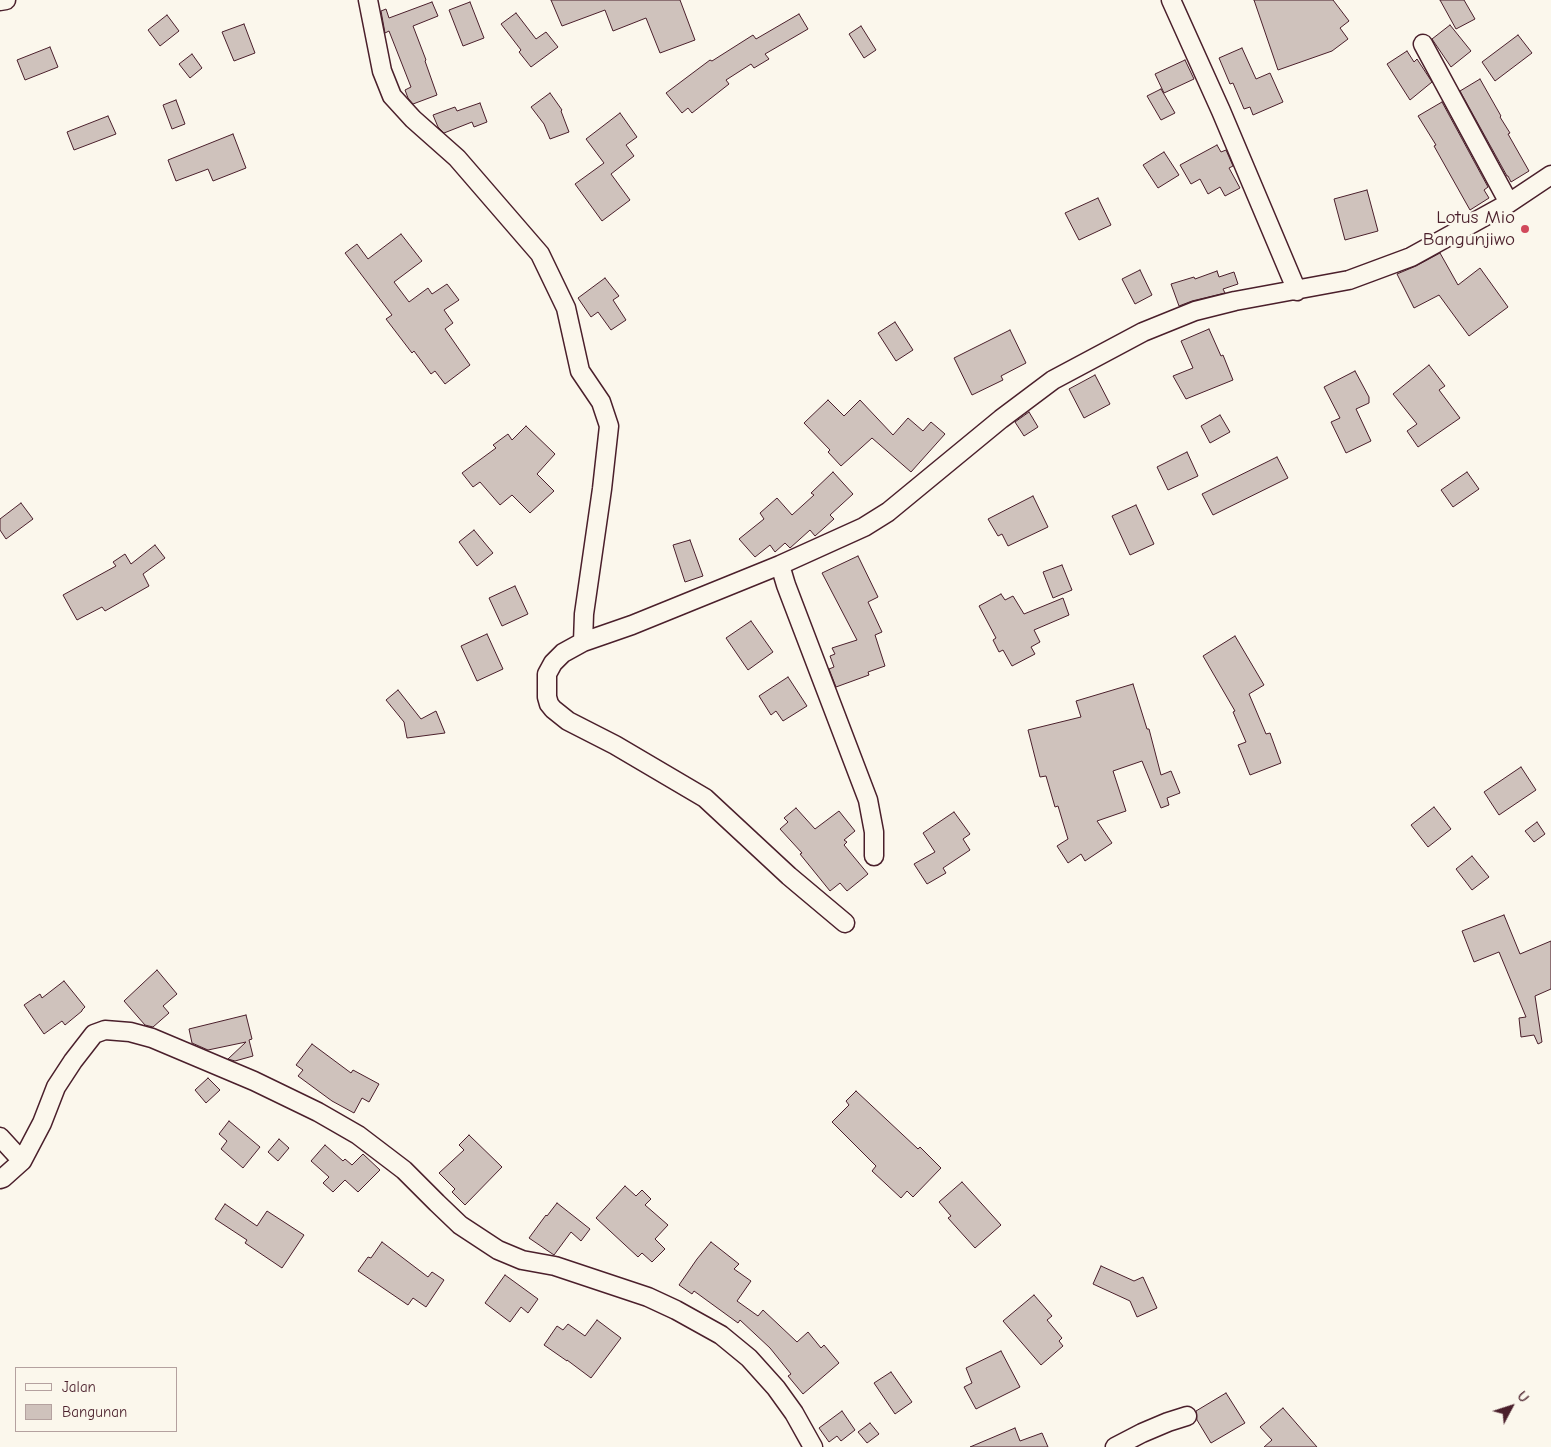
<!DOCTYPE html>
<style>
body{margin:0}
#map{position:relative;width:1551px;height:1447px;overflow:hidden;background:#fbf7ec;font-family:"Comic Neue",sans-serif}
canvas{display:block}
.legend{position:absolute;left:15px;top:1367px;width:162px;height:65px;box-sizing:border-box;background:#fbf7ec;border:1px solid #b4a19f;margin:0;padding:6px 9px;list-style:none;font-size:15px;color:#4a1f2b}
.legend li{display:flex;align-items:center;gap:10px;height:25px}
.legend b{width:25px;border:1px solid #b4a19f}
.north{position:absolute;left:1486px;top:1382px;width:50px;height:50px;-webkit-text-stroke:4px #fbf7ec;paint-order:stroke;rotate:50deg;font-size:14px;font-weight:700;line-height:20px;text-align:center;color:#4a1f2b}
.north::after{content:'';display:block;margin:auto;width:18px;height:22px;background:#4a1f2b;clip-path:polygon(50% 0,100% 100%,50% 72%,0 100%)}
</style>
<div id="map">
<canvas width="1551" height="1447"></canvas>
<ul class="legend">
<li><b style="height:6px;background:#fbf7ec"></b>Jalan</li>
<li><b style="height:14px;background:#cfc2bc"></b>Bangunan</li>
</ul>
<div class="north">U</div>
</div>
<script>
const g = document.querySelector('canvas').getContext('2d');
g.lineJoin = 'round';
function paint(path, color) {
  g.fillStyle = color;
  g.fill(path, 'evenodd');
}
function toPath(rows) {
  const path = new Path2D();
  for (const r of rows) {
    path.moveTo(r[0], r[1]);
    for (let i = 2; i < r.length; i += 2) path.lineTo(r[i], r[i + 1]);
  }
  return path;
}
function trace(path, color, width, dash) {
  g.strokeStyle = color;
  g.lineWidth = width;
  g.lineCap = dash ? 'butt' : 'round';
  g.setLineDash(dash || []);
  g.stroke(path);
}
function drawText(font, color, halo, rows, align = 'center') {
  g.font = font + ' "Comic Neue",sans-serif';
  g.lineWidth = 5;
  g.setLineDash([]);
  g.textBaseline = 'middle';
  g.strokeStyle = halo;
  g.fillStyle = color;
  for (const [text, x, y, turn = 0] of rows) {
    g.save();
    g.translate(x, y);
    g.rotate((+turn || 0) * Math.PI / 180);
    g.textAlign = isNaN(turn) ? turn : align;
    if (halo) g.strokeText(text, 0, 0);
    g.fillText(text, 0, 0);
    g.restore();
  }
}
const building = toPath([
 [551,0,680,0,695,40,660,53,646,18,613,31,605,10,562,26,551,0],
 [1254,0,1333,0,1349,21,1340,28,1348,39,1332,51,1278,70,1254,0],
 [1440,0,1464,0,1475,19,1456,29,1440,0],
 [432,2,438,16,413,26,426,60,425,61,437,95,413,104,408,98,405,90,411,87,389,31,385,33,381,11,386,9,389,18,432,2],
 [470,2,484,38,463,46,449,10,470,2],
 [516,13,536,39,546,32,558,47,531,67,519,52,521,50,501,24,516,13],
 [799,14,808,29,765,54,769,59,754,68,751,64,726,80,729,84,692,113,688,108,682,113,666,93,710,60,712,61,753,35,756,39,799,14],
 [167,15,179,31,160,46,148,30,167,15],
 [244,24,255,53,234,61,222,32,244,24],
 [1450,25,1471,51,1451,67,1432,39,1450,25],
 [861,26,876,50,864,58,849,34,861,26],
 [1518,35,1532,53,1495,81,1482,62,1518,35],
 [50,47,58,67,25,80,17,60,50,47],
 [1242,48,1256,79,1270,73,1283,102,1253,115,1250,107,1244,109,1233,83,1230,84,1219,58,1242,48],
 [1407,51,1414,62,1417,59,1432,82,1410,100,1387,64,1407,51],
 [192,54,202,68,190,78,179,64,192,54],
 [1185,60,1194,79,1164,93,1155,74,1185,60],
 [1480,79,1501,116,1500,117,1510,133,1508,134,1529,171,1511,182,1508,176,1507,176,1460,91,1480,79],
 [1161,89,1175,113,1161,120,1147,96,1161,89],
 [550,93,562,110,561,111,569,132,550,139,544,124,531,107,550,93],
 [176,100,185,124,172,129,163,105,176,100],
 [1442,102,1488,187,1484,190,1489,198,1470,210,1434,146,1436,145,1418,116,1442,102],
 [480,103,487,122,474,127,472,122,444,133,438,127,433,115,455,107,457,111,480,103],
 [620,113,637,137,626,145,634,156,611,174,630,200,602,221,575,184,604,163,586,139,620,113],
 [108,116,116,134,74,150,67,132,108,116],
 [233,134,246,168,213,181,208,169,176,181,168,160,233,134],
 [1217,145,1221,152,1226,150,1233,166,1229,168,1240,188,1225,196,1220,187,1208,194,1200,179,1191,184,1180,165,1217,145],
 [1164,152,1179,175,1158,188,1143,165,1164,152],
 [1367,190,1378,231,1345,240,1334,199,1367,190],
 [1098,198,1111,225,1079,240,1065,213,1098,198],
 [401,234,422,261,394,282,409,302,428,288,432,294,447,284,459,300,444,310,453,323,445,329,470,365,445,384,435,371,431,374,414,351,412,353,386,319,392,315,345,253,357,244,368,259,401,234],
 [1440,253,1458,285,1480,268,1508,307,1469,336,1439,295,1414,308,1397,274,1416,266,1440,253],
 [1140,270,1152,295,1135,304,1122,279,1140,270],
 [1217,271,1219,277,1234,272,1238,284,1223,289,1225,293,1192,301,1179,306,1171,284,1194,277,1195,279,1217,271],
 [605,278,619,296,613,300,626,320,611,330,598,312,591,317,578,298,605,278],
 [895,322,913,350,896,361,878,333,895,322],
 [1209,329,1221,356,1223,355,1233,380,1186,399,1173,376,1193,368,1181,341,1209,329],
 [1010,330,1026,363,1001,376,1003,380,972,395,954,358,1010,330],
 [1429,365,1445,386,1439,390,1460,418,1418,447,1407,431,1417,424,1393,394,1429,365],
 [1355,371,1369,397,1369,403,1356,409,1371,441,1346,453,1331,422,1340,418,1324,387,1355,371],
 [1095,375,1110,404,1084,418,1069,389,1095,375],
 [828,400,844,416,860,400,893,435,908,418,923,431,931,422,945,434,911,472,872,438,841,466,828,452,830,450,804,423,828,400],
 [1029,412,1038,427,1024,436,1015,422,1029,412],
 [1220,415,1230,432,1210,443,1201,426,1220,415],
 [526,426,555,454,537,474,554,491,530,513,512,495,500,505,480,482,473,487,462,473,496,448,493,445,508,434,512,440,526,426],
 [1187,452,1198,476,1168,490,1157,467,1187,452],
 [1277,457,1288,478,1213,515,1202,494,1277,457],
 [833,472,853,494,830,515,834,519,815,536,810,530,790,548,785,543,775,552,770,545,755,557,739,539,764,519,760,513,777,498,792,515,814,495,811,493,833,472],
 [1467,472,1479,489,1453,507,1441,490,1467,472],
 [1033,496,1048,527,1008,546,1002,534,998,536,988,519,1033,496],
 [21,503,33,519,6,539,0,530,0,519,21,503],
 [1136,505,1154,544,1130,555,1112,516,1136,505],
 [474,530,493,553,477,566,459,542,474,530],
 [690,540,703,576,685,582,673,545,690,540],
 [155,545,165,558,143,574,149,586,105,611,102,607,77,620,63,595,116,566,113,562,125,554,131,564,155,545],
 [858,556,878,597,868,602,882,632,875,635,885,666,868,672,869,675,836,687,829,669,834,667,830,656,835,654,832,648,857,640,822,573,858,556],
 [1062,565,1072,590,1053,598,1043,572,1062,565],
 [515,586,528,614,502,626,489,598,515,586],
 [1001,594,1005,600,1013,596,1024,614,1063,598,1069,615,1034,630,1040,642,1031,647,1035,654,1012,666,1003,650,999,652,993,640,996,638,979,606,1001,594],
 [751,621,773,652,748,670,726,638,751,621],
 [487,634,503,669,477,681,461,646,487,634],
 [1235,636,1264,685,1249,694,1266,734,1270,733,1281,763,1250,775,1238,745,1246,742,1233,712,1235,711,1203,656,1235,636],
 [788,677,807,706,783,721,776,711,771,715,759,696,788,677],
 [1133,684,1147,729,1149,729,1161,775,1171,771,1180,793,1167,798,1169,805,1161,808,1142,761,1113,771,1126,811,1097,821,1112,843,1085,861,1081,854,1068,863,1057,846,1068,839,1058,806,1055,807,1046,776,1040,777,1028,730,1081,717,1076,701,1133,684],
 [398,690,421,719,436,711,445,733,407,738,404,722,386,700,398,690],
 [1521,767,1536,790,1499,815,1484,792,1521,767],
 [1434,807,1451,829,1428,847,1411,825,1434,807],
 [796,808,815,829,839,811,855,831,844,840,847,842,844,845,868,874,847,891,840,883,830,891,800,854,802,853,780,829,788,822,784,818,796,808],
 [954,812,970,834,963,839,970,850,943,868,946,873,927,884,914,864,935,852,923,833,954,812],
 [1537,822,1545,834,1534,842,1525,831,1537,822],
 [1472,856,1489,877,1472,890,1456,869,1472,856],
 [1504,915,1520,954,1551,941,1551,989,1535,996,1542,1042,1538,1044,1534,1035,1521,1037,1519,1018,1526,1017,1499,952,1474,962,1462,931,1504,915],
 [157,970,177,994,163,1006,169,1013,153,1027,145,1025,124,1001,157,970],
 [64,981,85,1007,82,1010,82,1011,65,1025,62,1021,44,1034,24,1005,40,994,42,998,64,981],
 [246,1015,252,1039,249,1040,253,1056,235,1061,228,1059,246,1042,208,1050,192,1043,189,1029,246,1015],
 [312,1044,351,1073,353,1070,379,1084,369,1102,362,1098,354,1113,332,1101,298,1076,303,1070,296,1065,312,1044],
 [208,1078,220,1090,206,1103,195,1090,208,1078],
 [856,1091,918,1149,920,1147,941,1168,913,1197,907,1191,901,1198,872,1171,876,1166,832,1122,849,1105,846,1101,856,1091],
 [229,1121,260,1147,243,1168,221,1149,227,1141,219,1134,229,1121],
 [469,1135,502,1167,465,1205,452,1192,455,1189,439,1173,464,1150,459,1145,469,1135],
 [279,1139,289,1148,278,1161,268,1152,279,1139],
 [325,1145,343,1161,345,1159,352,1165,363,1154,380,1170,358,1192,345,1180,333,1192,323,1183,329,1177,311,1161,325,1145],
 [962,1182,1001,1225,975,1248,948,1218,951,1216,939,1202,962,1182],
 [625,1186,636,1196,642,1190,651,1199,645,1205,668,1225,655,1239,665,1249,652,1262,642,1253,638,1257,596,1218,625,1186],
 [557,1203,590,1229,581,1241,571,1232,554,1255,529,1238,546,1215,547,1216,557,1203],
 [225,1204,257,1226,267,1211,304,1235,282,1268,245,1243,247,1240,215,1219,225,1204],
 [382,1242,428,1277,432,1272,444,1280,426,1307,413,1298,408,1305,358,1271,368,1257,371,1258,382,1242],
 [711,1242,739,1264,734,1269,751,1281,737,1301,758,1316,763,1310,797,1342,808,1332,821,1348,824,1345,839,1363,803,1394,788,1376,791,1374,770,1348,740,1320,738,1323,694,1291,692,1294,679,1285,697,1259,711,1242],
 [1101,1266,1134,1281,1143,1277,1157,1308,1137,1317,1130,1301,1093,1284,1101,1266],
 [505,1275,538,1299,528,1313,521,1307,510,1322,485,1303,505,1275],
 [1034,1295,1052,1316,1047,1320,1062,1338,1059,1341,1063,1346,1041,1365,1003,1321,1034,1295],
 [597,1320,621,1338,591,1378,567,1360,567,1361,544,1345,557,1326,563,1330,568,1324,585,1336,597,1320],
 [1001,1351,1020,1387,976,1409,964,1387,972,1383,966,1368,1001,1351],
 [891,1372,912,1402,895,1414,874,1383,891,1372],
 [1226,1393,1245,1423,1211,1443,1197,1420,1196,1411,1226,1393],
 [1283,1408,1317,1447,1264,1447,1272,1440,1260,1427,1283,1408],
 [842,1411,855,1430,841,1441,837,1436,829,1442,819,1428,842,1411],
 [870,1423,879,1434,867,1443,858,1432,870,1423],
 [1015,1428,1020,1441,1042,1433,1048,1447,970,1447,1015,1428]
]);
paint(building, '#cfc2bc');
trace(building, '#4a1f2b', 1);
const minor = toPath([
 [368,0,382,71,392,96,413,119,457,158,540,254,566,308,580,371,601,402,609,426,602,489,584,614,583,642],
 [1171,0,1221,111,1297,291],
 [0,1,6,0],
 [1423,44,1509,203],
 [780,565,786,585,868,800,874,832,874,856],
 [845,923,789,876,705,798,615,745,568,721,553,709,549,704,547,697,547,674,553,663,563,653,583,642,632,625,780,565,864,527,888,512,1001,419,1053,380,1143,332,1195,311,1235,301,1349,280,1411,257,1509,203,1551,175],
 [0,1137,22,1161],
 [0,1179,3,1178,22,1161,42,1123,56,1087,73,1061,94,1034,105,1030,130,1032,152,1038,254,1081,318,1112,358,1135,404,1170,437,1203,460,1225,498,1250,522,1260,555,1266,648,1297,676,1310,721,1335,749,1358,776,1388,794,1413,813,1447],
 [1115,1447,1142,1433,1168,1422,1187,1416]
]);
trace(minor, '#4a1f2b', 21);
trace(minor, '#fbf7ec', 18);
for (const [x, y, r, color] of [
 [1525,229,5,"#d1495b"]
]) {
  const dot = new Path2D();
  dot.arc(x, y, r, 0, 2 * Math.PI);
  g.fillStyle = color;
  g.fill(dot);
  trace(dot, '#fbf7ec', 2);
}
drawText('19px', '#4a1f2b', '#fbf7ec', [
 ["Lotus Mio",1515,218],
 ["Bangunjiwo",1515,240]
], 'right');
</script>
